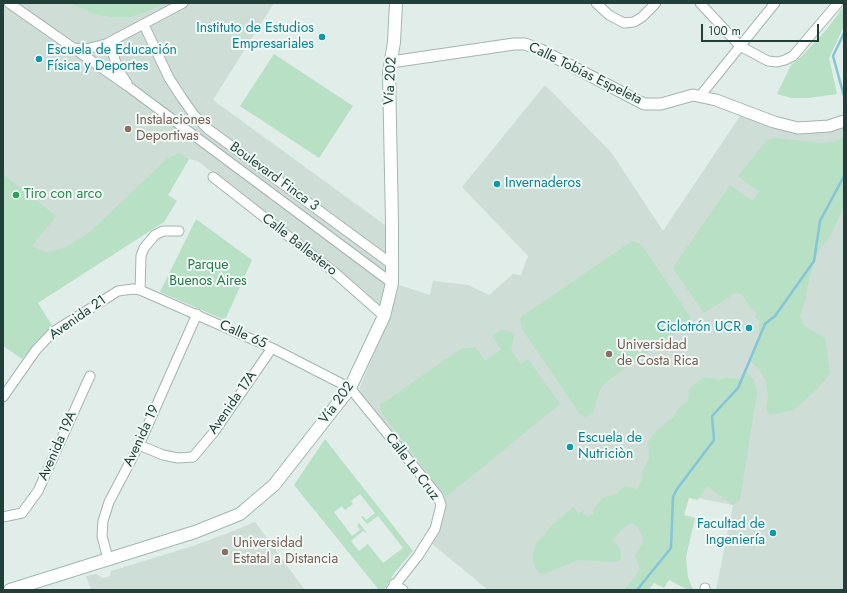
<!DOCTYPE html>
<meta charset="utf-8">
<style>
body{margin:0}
#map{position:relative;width:847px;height:593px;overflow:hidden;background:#e1ede8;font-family:Jost,sans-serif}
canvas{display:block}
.frame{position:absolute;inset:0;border:4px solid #1f3f38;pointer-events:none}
.scale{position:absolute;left:701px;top:24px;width:118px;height:18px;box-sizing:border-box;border:2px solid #1f3f38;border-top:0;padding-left:5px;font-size:12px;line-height:14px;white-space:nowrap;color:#1f3f38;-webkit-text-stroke:3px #f1f9f6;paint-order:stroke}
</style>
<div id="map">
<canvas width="847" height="593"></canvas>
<div class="frame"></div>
<div class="scale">100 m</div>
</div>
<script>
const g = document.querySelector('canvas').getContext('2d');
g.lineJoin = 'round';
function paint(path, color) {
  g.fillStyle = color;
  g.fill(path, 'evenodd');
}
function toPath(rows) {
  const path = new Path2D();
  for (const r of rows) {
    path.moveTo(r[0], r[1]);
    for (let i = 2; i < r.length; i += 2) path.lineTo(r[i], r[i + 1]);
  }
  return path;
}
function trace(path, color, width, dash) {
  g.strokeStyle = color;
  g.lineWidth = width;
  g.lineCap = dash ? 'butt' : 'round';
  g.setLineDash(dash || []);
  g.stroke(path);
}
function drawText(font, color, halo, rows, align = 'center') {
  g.font = font + ' Jost,sans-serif';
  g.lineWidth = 4;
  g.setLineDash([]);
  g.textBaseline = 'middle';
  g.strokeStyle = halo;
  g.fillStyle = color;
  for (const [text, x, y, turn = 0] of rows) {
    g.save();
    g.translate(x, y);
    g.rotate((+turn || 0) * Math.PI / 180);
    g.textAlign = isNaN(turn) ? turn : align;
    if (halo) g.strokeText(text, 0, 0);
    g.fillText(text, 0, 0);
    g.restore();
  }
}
paint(toPath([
 [3,3,274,3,213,100,389,228,387,283,381,309,214,174,198,161,189,159,170,191,3,285],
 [545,85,611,152,663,231,744,110,798,128,844,121,844,590,716,590,733,505,675,494,637,590,488,590,431,543,444,504,358,392,389,316,396,284,430,295,433,281,468,285,489,295,513,274,521,275,528,256,462,187],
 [255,522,305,590,91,590,86,576,96,574,103,578,107,577,110,576,111,571,196,545,236,530]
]), '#cfddd7');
paint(toPath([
 [70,3,165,3,144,13,129,17,113,17,97,15],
 [844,6,844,26,829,58,837,94,808,98,791,98,777,94,791,65,802,56,827,29],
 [274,54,353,106,319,158,240,106],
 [844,137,844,207,829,238,819,250,810,275,805,301,800,315,802,323,805,326,825,338,830,374,816,390,794,410,770,415,766,408,768,396,766,381,759,369,749,360,759,335,759,321,755,316,757,315,755,310,750,308,742,294,735,293,704,313,674,270,674,266,730,185,752,201,759,192,738,176,768,139,776,138,822,143,834,142],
 [179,153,189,159,168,195,177,201,164,222,38,303,53,327,38,341,22,359,3,346,3,174,56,216,32,246,47,253,65,248,90,232,167,159],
 [196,219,252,260,225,320,160,292],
 [632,241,639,243,643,247,691,318,688,324,607,381,600,389,593,412,585,417,580,414,522,329,520,320,522,316],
 [502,330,511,332,514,337,511,350,521,364,528,359,560,404,446,497,382,413,380,405,461,349,475,347,485,361,501,350,492,335],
 [745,371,754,380,757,393,740,500,733,505,707,486,698,500,689,498,684,515,695,518,686,557,688,577,693,590,688,590,669,580,664,588,654,583,649,590,624,590,640,570,635,556,643,542,642,536,638,527,632,523,621,530,612,541,617,544,621,551,621,559,617,562,578,560,547,573,543,574,538,572,534,565,532,555,537,542,545,535,547,530,573,507,579,513,584,509,583,514,586,516,593,515,595,508,602,498,616,494,622,488,626,486,637,489,642,480,642,472,649,458,648,442,657,430,673,418,678,409,688,401,689,388,705,377,718,380,726,378,741,379],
 [325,439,413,551,395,572,384,590,379,590,294,485],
 [360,494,375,513,366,520,363,516,361,517,367,524,378,516,403,548,383,563,368,544,359,551,351,541,363,531,367,533,359,523,357,525,360,530,352,536,334,512,342,506,345,510,353,504,351,501]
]), '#b7e0c5');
trace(toPath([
 [844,33,833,56,844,96],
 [637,590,671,548,673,497,677,489,714,440,712,416,738,388,765,324,775,316,814,261,820,221,844,176]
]), '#84c5d7', 2.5);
const minor = toPath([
 [9,3,129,87,392,283],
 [596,3,609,15,624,23,634,22,642,17,656,3],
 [700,3,740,46,768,61,777,62,785,60,793,56,838,3],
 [144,25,169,78,182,98,194,115,208,129,393,265],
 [109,43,119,71,127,83],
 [74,48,86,49,106,44,183,3],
 [700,96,775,3],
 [213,177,334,272,384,316],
 [140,290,141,256,144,248,155,235,163,231,179,231],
 [3,397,36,350,53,332,118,291,133,289,140,290,272,348,350,388,438,496,441,505,435,529,418,556,391,590],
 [139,445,163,455,178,458,193,457,214,432,272,348],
 [3,517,22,513,38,491,90,376],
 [108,559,102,536,103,521,109,502,139,445,197,314],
 [394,584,403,590],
 [705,590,705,588]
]);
const tertiary = toPath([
 [391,62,514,44,525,44,541,50,644,104,661,104,693,95,716,100,774,122,798,128,829,126,844,121]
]);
const secondary = toPath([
 [10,590,195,532,240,514,274,485,350,388,384,316,392,283,392,223,389,73,394,42,396,3]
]);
trace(minor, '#a3b5b0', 11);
trace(tertiary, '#a3b5b0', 13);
trace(secondary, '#9eb9b1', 14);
trace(minor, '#fff', 9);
trace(tertiary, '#fff', 11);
trace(secondary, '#fff', 12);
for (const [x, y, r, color] of [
 [322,37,4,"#0f9aa8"],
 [39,59,4,"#0f9aa8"],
 [128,129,4,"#8d6e63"],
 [497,184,4,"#0f9aa8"],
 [16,195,4,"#2e9e5b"],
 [749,328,4,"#0f9aa8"],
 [609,354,4,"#8d6e63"],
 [570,447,4,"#0f9aa8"],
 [773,533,4,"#0f9aa8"],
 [225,552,4,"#8d6e63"]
]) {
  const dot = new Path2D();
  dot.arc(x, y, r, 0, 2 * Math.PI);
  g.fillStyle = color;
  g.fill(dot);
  trace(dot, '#f1f9f6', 1.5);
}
drawText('14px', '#0d838f', '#f1f9f6', [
 ["Instituto de Estudios",314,29],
 ["Empresariales",314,45],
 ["Escuela de Educación",47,51,"left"],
 ["Física y Deportes",47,67,"left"],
 ["Invernaderos",505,184,"left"],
 ["Ciclotrón UCR",741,328],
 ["Escuela de",578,439,"left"],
 ["Nutriciòn",578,455,"left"],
 ["Facultad de",765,525],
 ["Ingeniería",765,541]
], 'right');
drawText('14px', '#1f3f38', '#f1f9f6', [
 ["Calle Tobías Espeleta",585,74,26],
 ["Vía 202",391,81,-87],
 ["Boulevard Finca 3",274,177,36],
 ["Calle Ballestero",299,245,38],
 ["Avenida 21",78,318,-35],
 ["Calle 65",243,335,24],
 ["Avenida 17A",233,403,-55],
 ["Vía 202",337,403,-54],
 ["Avenida 19",142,436,-65],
 ["Avenida 19A",58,446,-66],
 ["Calle La Cruz",412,467,53]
]);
drawText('14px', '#785e54', '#f1f9f6', [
 ["Instalaciones",136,121],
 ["Deportivas",136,137],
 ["Universidad",617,346],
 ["de Costa Rica",617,362],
 ["Universidad",233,544],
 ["Estatal a Distancia",233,560]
], 'left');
drawText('14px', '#27864d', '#f1f9f6', [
 ["Tiro con arco",24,195]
], 'left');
drawText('14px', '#26794b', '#f1f9f6', [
 ["Parque",208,266],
 ["Buenos Aires",208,282]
]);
</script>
